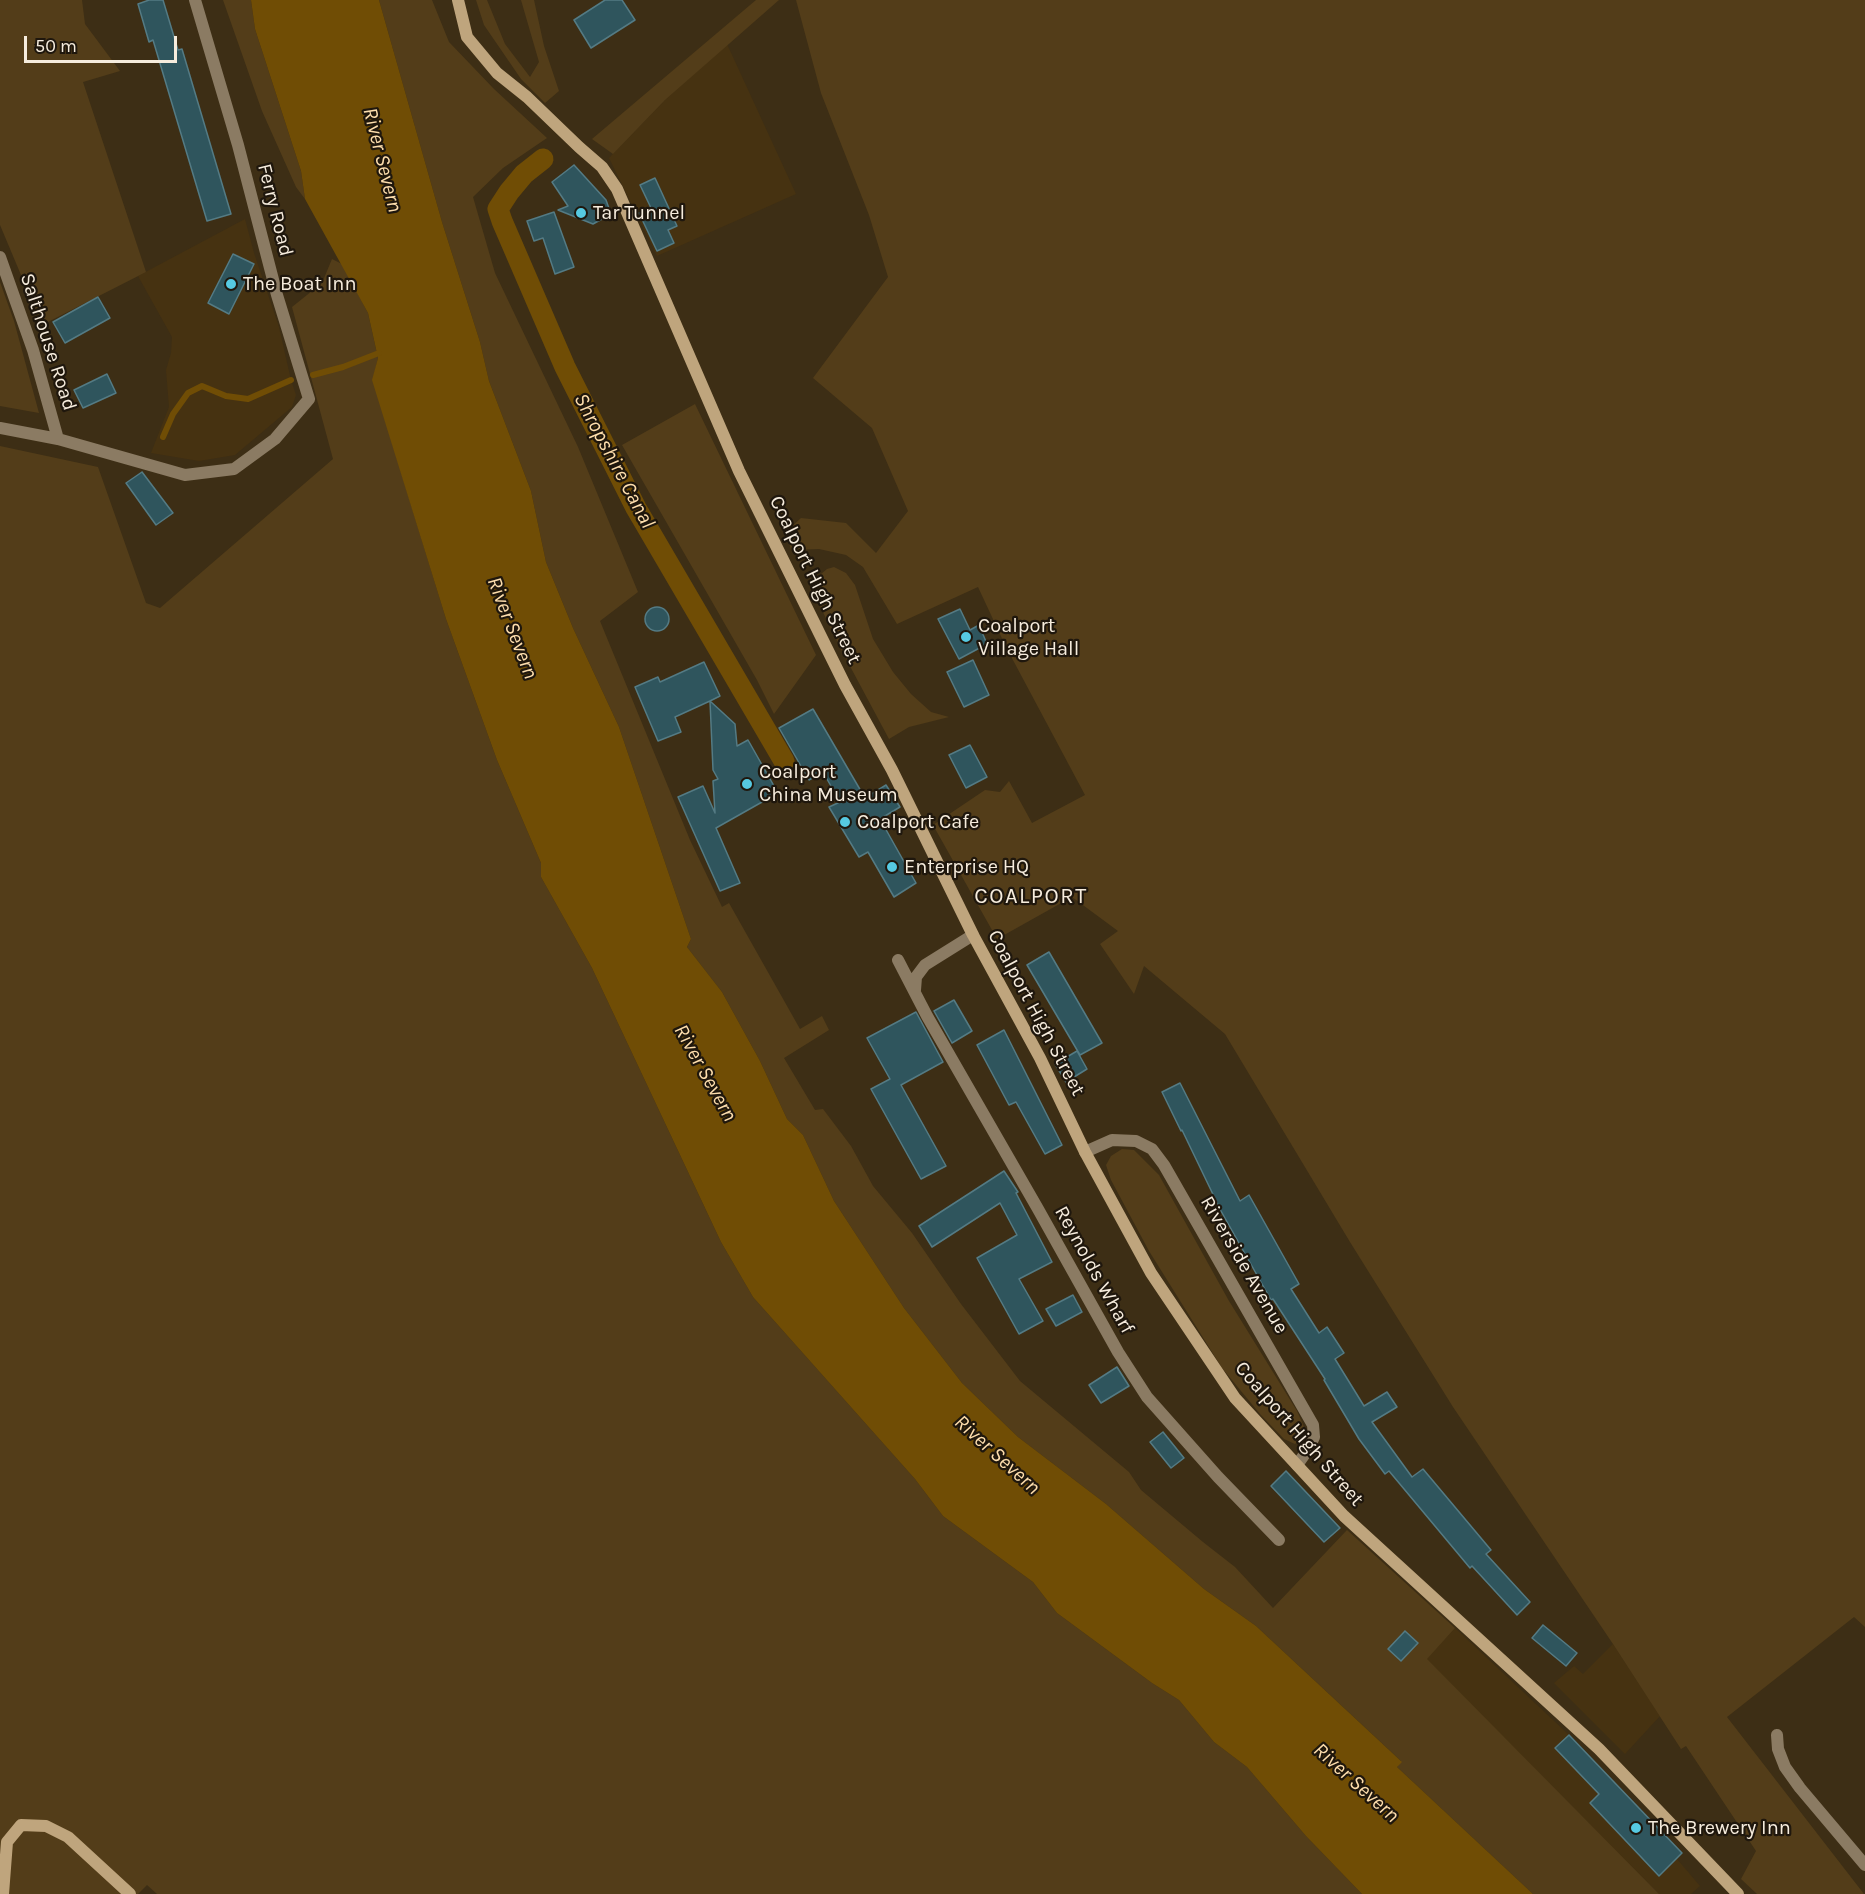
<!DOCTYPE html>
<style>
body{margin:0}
#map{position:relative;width:1865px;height:1894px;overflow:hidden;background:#3d2e15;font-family:Karla,sans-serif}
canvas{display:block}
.scale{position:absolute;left:24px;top:36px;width:153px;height:27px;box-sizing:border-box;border:3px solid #f6ecdd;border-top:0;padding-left:8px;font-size:18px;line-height:21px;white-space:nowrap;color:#f6ecdd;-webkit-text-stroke:4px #1f170d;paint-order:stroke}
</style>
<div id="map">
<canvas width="1865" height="1894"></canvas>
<div class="scale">50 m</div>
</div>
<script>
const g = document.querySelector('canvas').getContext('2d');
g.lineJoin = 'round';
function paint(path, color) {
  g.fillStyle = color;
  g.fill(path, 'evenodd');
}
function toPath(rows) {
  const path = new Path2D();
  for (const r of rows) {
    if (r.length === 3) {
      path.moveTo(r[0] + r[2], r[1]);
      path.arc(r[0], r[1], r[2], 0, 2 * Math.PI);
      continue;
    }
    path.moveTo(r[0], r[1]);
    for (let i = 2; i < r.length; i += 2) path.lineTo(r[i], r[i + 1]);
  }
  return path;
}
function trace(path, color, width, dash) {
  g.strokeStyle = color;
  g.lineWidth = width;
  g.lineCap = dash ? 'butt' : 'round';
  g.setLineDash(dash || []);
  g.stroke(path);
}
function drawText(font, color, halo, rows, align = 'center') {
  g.font = font + ' Karla,sans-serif';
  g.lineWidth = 4.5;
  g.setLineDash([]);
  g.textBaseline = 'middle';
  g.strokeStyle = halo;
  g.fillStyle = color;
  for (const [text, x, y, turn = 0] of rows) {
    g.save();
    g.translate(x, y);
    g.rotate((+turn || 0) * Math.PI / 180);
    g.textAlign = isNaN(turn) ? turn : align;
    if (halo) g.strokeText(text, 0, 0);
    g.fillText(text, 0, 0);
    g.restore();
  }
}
paint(toPath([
 [727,44,796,194,657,256,609,158,665,100],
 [245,219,254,253,279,327,291,380,296,395,292,407,235,455,199,461,151,453,169,407,166,370,171,353,172,337,138,276],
 [1455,1628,1569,1735,1682,1853,1677,1859,1700,1886,1691,1894,1659,1894,1426,1659],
 [1613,1644,1660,1716,1625,1754,1554,1683,1574,1666,1583,1674]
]), '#463211');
paint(toPath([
 [0,0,82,0,85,24,120,71,83,82,146,272,42,325,0,225],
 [223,0,251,0,255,29,301,171,305,199,296,187,262,111],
 [379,0,432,0,449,42,494,89,547,138,503,168,473,197,495,273,578,447,638,592,600,621,690,840,722,907,729,903,800,1029,822,1016,829,1030,784,1058,815,1110,823,1109,851,1146,873,1186,912,1233,961,1304,1020,1381,1129,1472,1141,1490,1203,1542,1235,1567,1273,1608,1347,1530,1455,1628,1427,1659,1659,1894,1533,1894,1397,1767,1401,1761,1256,1626,1204,1589,1106,1504,1018,1437,962,1383,904,1308,834,1201,803,1135,787,1119,760,1061,722,992,687,947,691,939,619,727,573,628,546,562,531,491,489,381,480,342,442,222],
 [476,0,487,0,505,44,530,77,539,62,521,0,534,0,544,46,559,91,545,103,521,79,484,25],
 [756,0,779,0,665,100,613,154,592,139],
 [796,0,1865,0,1865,1627,1854,1617,1727,1717,1864,1894,1757,1894,1741,1879,1756,1851,1686,1746,1681,1749,1613,1644,1453,1407,1350,1242,1225,1034,1144,966,1134,994,1100,944,1118,931,1072,897,997,939,933,825,985,790,1000,792,1009,781,1032,823,1085,795,1006,647,978,587,897,624,863,567,846,555,819,549,791,550,786,532,801,518,846,523,876,553,908,511,872,428,813,378,888,277,869,215,821,93],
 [332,259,342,264,368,313,378,358,373,380,446,619,497,760,541,863,541,877,592,968,721,1242,753,1297,915,1479,943,1516,1033,1582,1057,1613,1152,1683,1179,1700,1214,1742,1247,1767,1306,1836,1362,1894,157,1894,147,1885,138,1894,0,1894,0,446,98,467,146,603,160,608,333,459,292,307,322,283],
 [0,282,14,321,39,413,0,406],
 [695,404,816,655,774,714,757,680,622,445],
 [834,567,846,573,855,585,873,639,893,672,911,694,931,712,949,717,909,727,889,739,844,655,816,598,821,574,827,569],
 [1122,1149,1134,1150,1159,1175,1229,1301,1297,1411,1305,1429,1301,1438,1295,1444,1284,1439,1260,1414,1222,1368,1149,1251,1111,1180,1106,1165,1111,1156]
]), '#533d19');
paint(toPath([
 [251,0,379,0,442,222,480,342,489,381,531,491,546,562,573,628,619,727,691,939,687,947,722,992,760,1061,787,1119,803,1135,834,1201,904,1308,962,1383,1018,1437,1106,1504,1204,1589,1256,1626,1402,1762,1397,1767,1533,1894,1362,1894,1306,1836,1247,1767,1214,1742,1179,1700,1152,1683,1057,1613,1033,1582,943,1516,915,1479,753,1297,721,1242,592,968,541,877,541,863,497,760,446,619,372,380,378,358,368,313,305,199,301,171,255,29]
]), '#704d05');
trace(toPath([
 [313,375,343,367,379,353],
 [163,437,173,414,188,393,202,386,226,396,248,399,291,380]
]), '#704d05', 6);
trace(toPath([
 [543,159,524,174,509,192,498,209,502,221,565,367,636,508,784,761]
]), '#704d05', 21);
const building = toPath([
 [149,0,163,0,178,50,182,49,231,214,207,221,153,40,149,42,138,4,149,0],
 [605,0,622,0,635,20,591,48,574,20,605,0],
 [574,165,606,200,611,214,593,224,558,210,568,206,552,182,574,165],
 [655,178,677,226,668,230,674,243,657,251,639,213,651,208,640,185,655,178],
 [554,212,574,267,555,274,543,238,534,241,527,221,554,212],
 [233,254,254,264,229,314,208,303,233,254],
 [98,297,110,318,65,343,53,322,98,297],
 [107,374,116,393,83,408,74,390,107,374],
 [142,472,173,513,156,525,126,483,142,472],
 [657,619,12],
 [960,609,970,630,979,625,987,644,959,659,938,619,960,609],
 [973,660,989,695,964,707,947,672,973,660],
 [704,662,720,696,710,701,735,724,737,746,748,740,778,793,716,828,740,883,720,891,678,797,703,786,715,813,713,781,718,779,713,770,710,701,675,717,681,732,658,741,635,687,658,677,660,682,704,662],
 [813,709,865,798,886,785,900,807,880,819,916,883,894,897,868,852,859,857,829,807,840,802,823,772,809,780,779,728,813,709],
 [970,745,987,777,966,788,949,755,970,745],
 [1049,952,1102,1043,1080,1055,1027,965,1049,952],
 [954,1000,972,1031,952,1043,934,1011,954,1000],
 [916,1012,943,1062,901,1085,946,1166,921,1179,871,1089,890,1079,867,1038,916,1012],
 [1004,1030,1062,1145,1045,1154,1016,1102,1009,1105,977,1045,1004,1030],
 [1077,1051,1087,1069,1066,1082,1055,1064,1077,1051],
 [1180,1083,1240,1201,1249,1195,1299,1284,1291,1289,1319,1333,1327,1327,1344,1353,1335,1359,1364,1406,1387,1392,1397,1407,1372,1422,1412,1477,1423,1469,1491,1550,1486,1554,1530,1602,1517,1615,1472,1566,1470,1568,1389,1471,1385,1474,1359,1439,1324,1380,1325,1379,1273,1299,1271,1300,1221,1211,1182,1130,1181,1131,1162,1092,1180,1083],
 [1004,1171,1018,1192,1016,1193,1052,1262,1019,1279,1043,1321,1019,1334,977,1258,1017,1235,1000,1203,932,1247,919,1226,1004,1171],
 [1073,1295,1082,1312,1056,1326,1046,1309,1073,1295],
 [1117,1367,1129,1386,1101,1403,1089,1385,1117,1367],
 [1163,1432,1184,1458,1171,1468,1150,1442,1163,1432],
 [1286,1471,1340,1528,1324,1542,1271,1486,1286,1471],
 [1543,1625,1577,1653,1566,1666,1532,1638,1543,1625],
 [1405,1631,1418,1643,1401,1661,1388,1649,1405,1631],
 [1569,1735,1682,1853,1659,1876,1590,1803,1599,1794,1555,1748,1569,1735]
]);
paint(building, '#2f555d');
trace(building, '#547b84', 1.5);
trace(toPath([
 [0,257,33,350,58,439],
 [0,428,58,439,185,475,234,469,275,439,309,399,277,295,238,145,195,0],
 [898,960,927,1016,1038,1209,1118,1352,1147,1397,1218,1477,1279,1540],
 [915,990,916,977,925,965,973,935],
 [1085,1152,1112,1140,1136,1141,1152,1149,1164,1165,1313,1425,1314,1437,1309,1448,1297,1465],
 [1777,1735,1778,1749,1785,1767,1800,1788,1865,1865]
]), '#8b7b63', 12);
trace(toPath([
 [458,0,467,37,497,73,527,97,579,147,602,167,617,189,739,471,845,685,892,770,973,935,1040,1058,1085,1152,1151,1273,1235,1398,1344,1516,1599,1749,1738,1894],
 [3,1894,7,1842,21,1825,46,1826,68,1837,130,1894]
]), '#bfa57d', 12);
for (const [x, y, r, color] of [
 [581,213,6,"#56c9e1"],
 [231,284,6,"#56c9e1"],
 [966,637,6,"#56c9e1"],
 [747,784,6,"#56c9e1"],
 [845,822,6,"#56c9e1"],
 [892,867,6,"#56c9e1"],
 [1636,1828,6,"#56c9e1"]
]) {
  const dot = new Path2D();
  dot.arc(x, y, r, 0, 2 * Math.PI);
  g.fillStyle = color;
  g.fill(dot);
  trace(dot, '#1f170d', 2);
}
drawText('20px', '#f6ecdd', '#1f170d', [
 ["Ferry Road",275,210,76],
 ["Salthouse Road",48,342,72],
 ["Coalport High Street",815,580,64],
 ["Coalport High Street",1036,1013,62],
 ["Riverside Avenue",1244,1265,60],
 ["Reynolds Wharf",1094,1270,61],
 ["Coalport High Street",1299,1434,49]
]);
drawText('20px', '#f6ecdd', '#1f170d', [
 ["Tar Tunnel",593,213],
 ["The Boat Inn",243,284],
 ["Coalport",978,626],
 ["Village Hall",978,649],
 ["Coalport",759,772],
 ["China Museum",759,795],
 ["Coalport Cafe",857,822],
 ["Enterprise HQ",904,867],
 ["The Brewery Inn",1648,1828]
], 'left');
drawText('italic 21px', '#fdddac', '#1f170d', [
 ["River Severn",382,160,76],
 ["Shropshire Canal",614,461,62],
 ["River Severn",512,628,69],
 ["River Severn",705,1073,61],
 ["River Severn",997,1455,42],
 ["River Severn",1356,1783,42]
]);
g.letterSpacing = '1.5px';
drawText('22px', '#f6ecdd', '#1f170d', [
 ["COALPORT",1031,897]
]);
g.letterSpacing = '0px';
</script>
